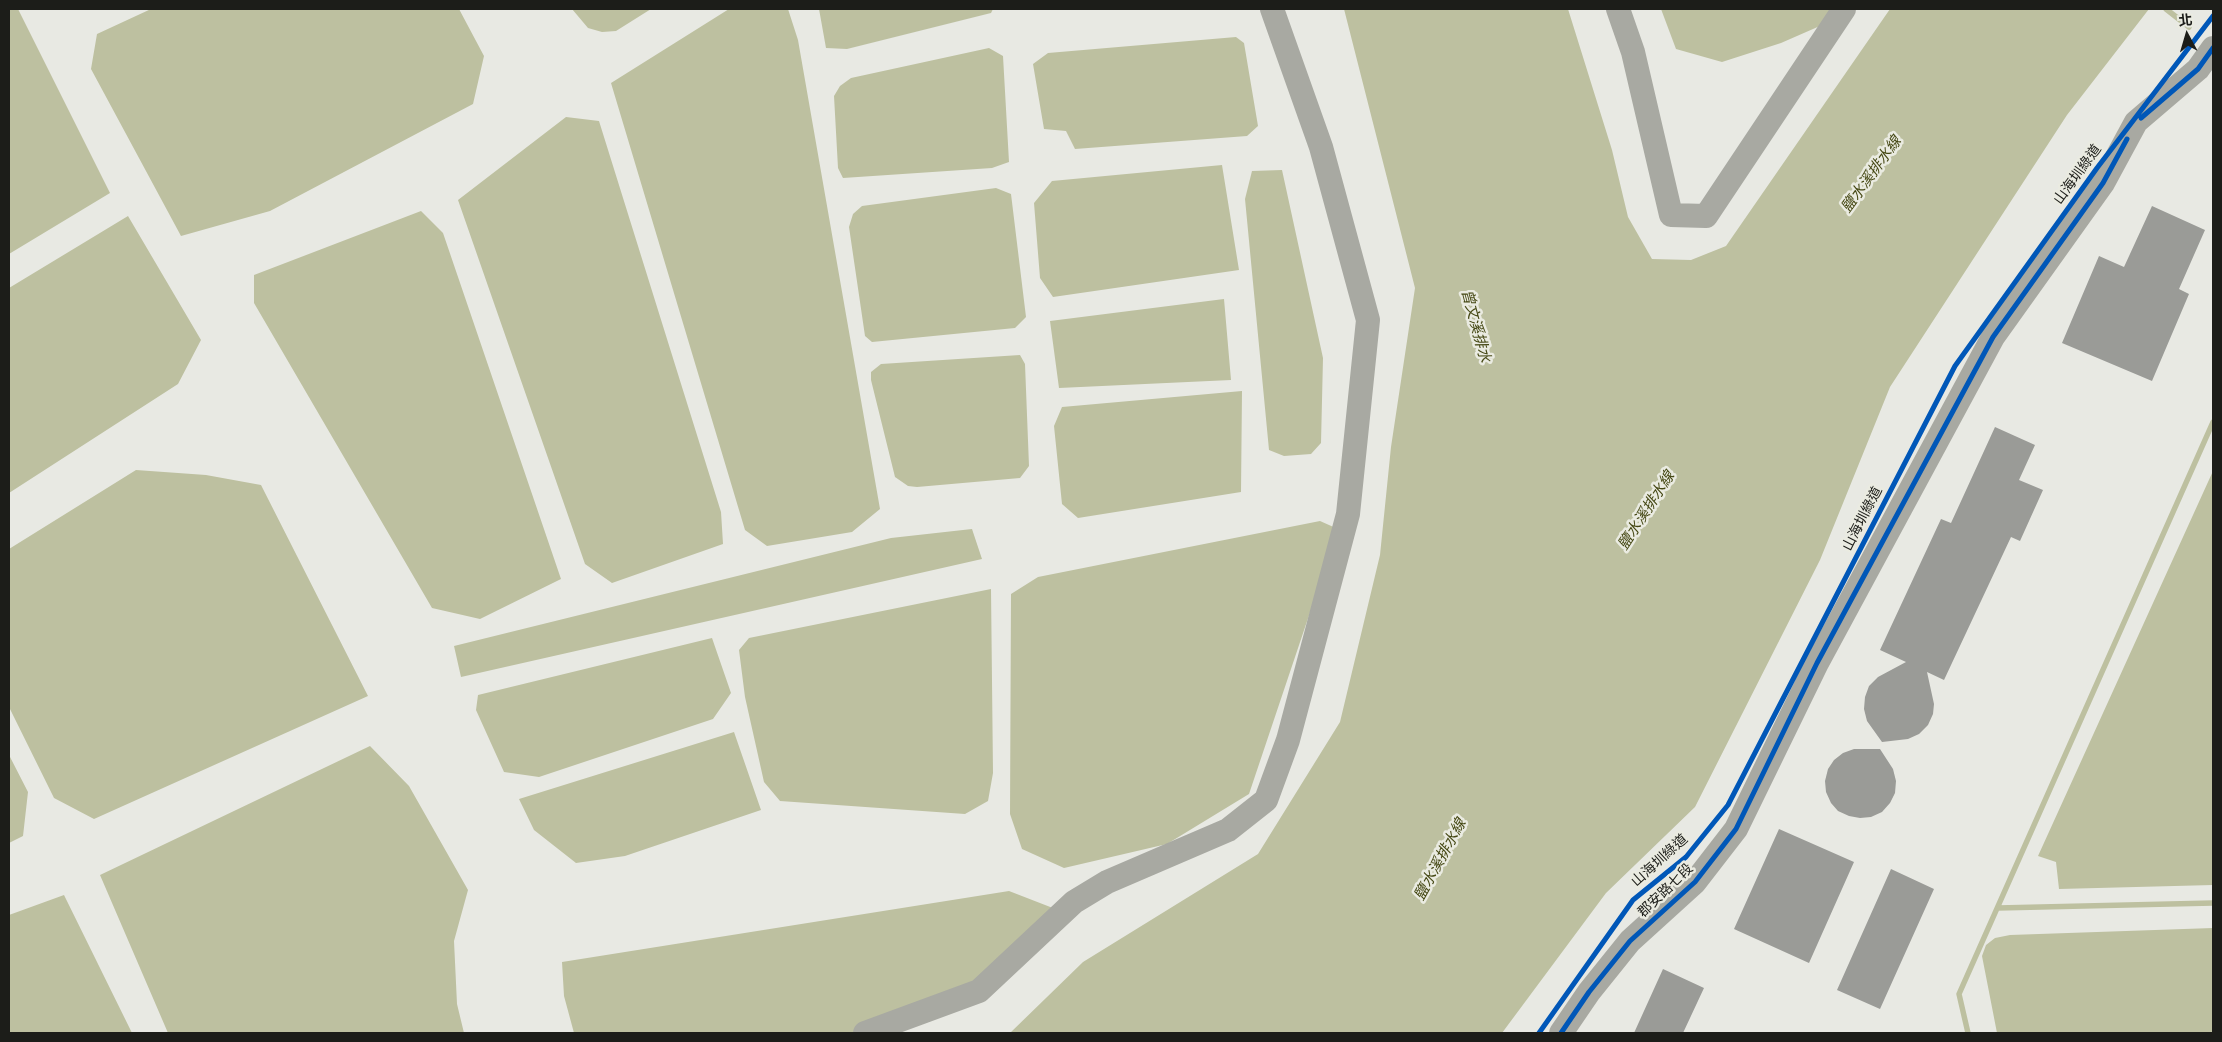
<!DOCTYPE html>
<meta charset="utf-8">
<style>
body{margin:0}
#map{position:relative;width:2222px;height:1042px;overflow:hidden;background:#e8e9e3;font-family:Poppins,"Noto Sans TC",sans-serif}
canvas{display:block}
.frame{position:absolute;inset:0;border:10px solid #1c1d19;pointer-events:none}
.north{position:absolute;left:2162px;top:10px;width:50px;height:50px;-webkit-text-stroke:4px #eaebe1;paint-order:stroke;rotate:354deg;font-size:14px;font-weight:700;line-height:20px;text-align:center;color:#1c1d19}
.north::after{content:'';display:block;margin:auto;width:18px;height:22px;background:#1c1d19;clip-path:polygon(50% 0,100% 100%,50% 72%,0 100%)}
</style>
<div id="map">
<canvas width="2222" height="1042"></canvas>
<div class="frame"></div>
<div class="north">北</div>
</div>
<script>
const g = document.querySelector('canvas').getContext('2d');
g.lineJoin = 'round';
function paint(path, color) {
  g.fillStyle = color;
  g.fill(path, 'evenodd');
}
function toPath(rows) {
  const path = new Path2D();
  for (const r of rows) {
    path.moveTo(r[0], r[1]);
    for (let i = 2; i < r.length; i += 2) path.lineTo(r[i], r[i + 1]);
  }
  return path;
}
function trace(path, color, width, dash) {
  g.strokeStyle = color;
  g.lineWidth = width;
  g.lineCap = dash ? 'butt' : 'round';
  g.setLineDash(dash || []);
  g.stroke(path);
}
function drawText(font, color, halo, rows, align = 'center') {
  g.font = font + ' Poppins,"Noto Sans TC",sans-serif';
  g.lineWidth = 5;
  g.setLineDash([]);
  g.textBaseline = 'middle';
  g.strokeStyle = halo;
  g.fillStyle = color;
  for (const [text, x, y, turn = 0] of rows) {
    g.save();
    g.translate(x, y);
    g.rotate((+turn || 0) * Math.PI / 180);
    g.textAlign = isNaN(turn) ? turn : align;
    if (halo) g.strokeText(text, 0, 0);
    g.fillText(text, 0, 0);
    g.restore();
  }
}
paint(toPath([
 [9,9,18,9,110,193,9,254],
 [151,9,459,9,484,56,473,104,270,211,181,236,91,69,97,34],
 [572,9,651,9,616,31,602,32,588,28],
 [729,9,788,9,798,40,880,509,852,532,767,546,745,530,611,83],
 [819,9,993,9,991,13,847,49,826,48],
 [1344,9,1568,9,1612,150,1628,217,1652,259,1691,260,1726,246,1890,9,2149,9,2067,115,1890,387,1820,560,1695,807,1606,893,1502,1033,1010,1033,1083,962,1258,854,1340,722,1380,555,1391,447,1415,288],
 [1661,9,1838,9,1829,22,1781,43,1722,62,1676,49],
 [1236,37,1244,43,1258,126,1247,136,1075,149,1066,131,1044,129,1033,64,1048,53],
 [989,48,1003,56,1009,162,992,168,843,178,838,168,834,96,840,86,851,78],
 [566,117,599,121,721,512,723,544,612,583,585,564,458,200],
 [1222,165,1239,270,1053,297,1040,278,1034,203,1052,181],
 [1282,170,1323,358,1321,443,1311,454,1284,456,1269,450,1245,199,1252,171],
 [996,188,1011,194,1026,317,1015,328,872,342,865,336,849,227,853,214,862,206],
 [421,211,443,233,561,579,480,619,432,608,254,303,254,275],
 [128,216,201,340,178,384,9,493,9,288],
 [1224,299,1231,380,1059,388,1050,321],
 [1020,355,1025,364,1029,466,1020,478,917,487,908,486,895,477,871,380,871,372,881,364],
 [1242,391,1241,492,1078,518,1062,504,1054,426,1062,407],
 [136,470,206,475,261,485,368,696,94,819,54,798,9,707,9,549],
 [2213,471,2213,885,2059,889,2056,862,2038,856],
 [1320,521,1338,529,1249,794,1167,844,1064,868,1022,849,1010,814,1011,594,1038,577],
 [972,529,982,559,461,677,454,646,891,538],
 [991,589,993,773,988,801,965,814,780,801,764,782,745,697,739,650,749,638],
 [712,638,731,693,713,719,539,777,504,772,476,710,478,695],
 [734,732,761,810,625,856,576,863,534,830,519,799],
 [370,746,409,786,468,890,454,941,457,1004,464,1033,168,1033,100,875],
 [9,755,28,792,23,836,9,843],
 [1009,891,1058,910,960,997,860,1033,574,1033,564,996,562,962],
 [64,895,132,1033,9,1033,9,915],
 [2213,928,2213,1033,1997,1033,1982,956,1986,945,1995,938,2010,935]
]), '#bdc0a0');
trace(toPath([
 [2166,9,2189,27],
 [1998,908,2213,903],
 [1968,1033,1959,994,2213,422]
]), '#bdc0a0', 5.5);
paint(toPath([
 [2152,206,2205,230,2179,289,2189,294,2152,381,2062,343,2099,256,2124,267],
 [1995,427,2035,445,2019,480,2043,490,2020,541,2011,537,1944,680,1927,672,1934,704,1933,714,1928,725,1919,734,1908,739,1882,742,1867,721,1864,709,1865,697,1869,686,1878,677,1906,662,1880,650,1941,519,1951,523],
 [1854,749,1880,749,1893,769,1896,781,1895,793,1890,803,1882,812,1871,817,1860,818,1849,816,1838,811,1831,803,1826,792,1825,781,1828,769,1834,760,1843,753],
 [1779,829,1854,862,1809,963,1734,929],
 [1891,869,1934,889,1880,1009,1837,990],
 [1663,969,1704,988,1683,1033,1634,1033]
]), '#9a9b97');
trace(toPath([
 [1618,9,1633,52,1671,215,1706,216,1844,9],
 [865,1033,979,991,1074,902,1107,882,1228,830,1266,800,1288,740,1348,514,1368,320,1321,147,1272,9],
 [1561,1033,1589,992,1630,941,1695,882,1736,829,1817,663,1993,337,2103,183,2136,122,2198,69,2213,48]
]), '#a8a9a2', 24);
trace(toPath([
 [2141,118,2198,69,2213,48],
 [1539,1033,1633,900,1686,857,1728,805,1955,366,2097,168,2213,16],
 [1561,1033,1589,992,1630,941,1695,882,1736,829,1817,663,1993,337,2103,183,2127,139]
]), '#0057b8', 5);
drawText('14px', '#1c1d19', '#eaebe1', [
 ["山海圳綠道",2078,175,-54],
 ["山海圳綠道",1863,519,-63],
 ["山海圳綠道",1660,861,-42],
 ["郡安路七段",1666,891,-44]
]);
drawText('italic 15px', '#454814', '#eaebe1', [
 ["鹽水溪排水線",1872,175,-54],
 ["曾文溪排水",1475,326,75],
 ["鹽水溪排水線",1647,511,-57],
 ["鹽水溪排水線",1441,860,-61]
]);
</script>
